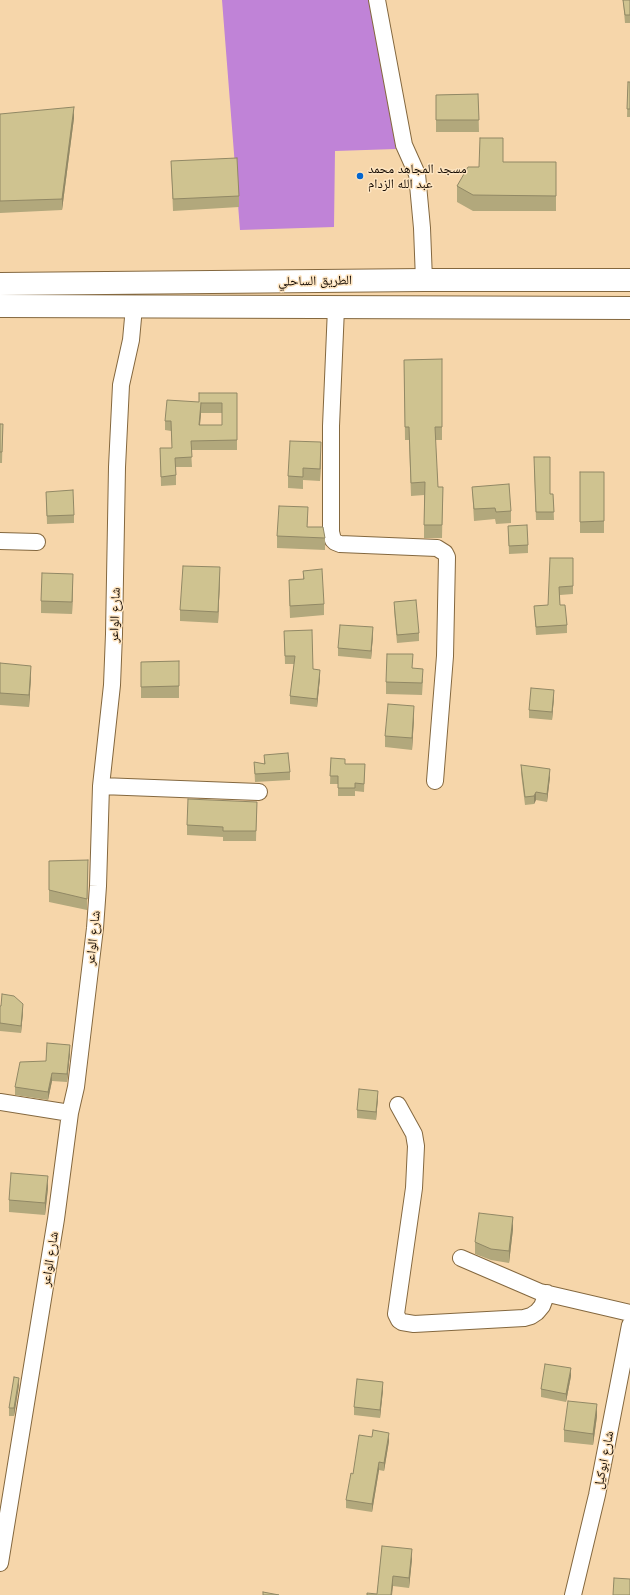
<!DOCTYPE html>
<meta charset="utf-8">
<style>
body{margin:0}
canvas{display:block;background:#f6d6aa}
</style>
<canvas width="630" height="1595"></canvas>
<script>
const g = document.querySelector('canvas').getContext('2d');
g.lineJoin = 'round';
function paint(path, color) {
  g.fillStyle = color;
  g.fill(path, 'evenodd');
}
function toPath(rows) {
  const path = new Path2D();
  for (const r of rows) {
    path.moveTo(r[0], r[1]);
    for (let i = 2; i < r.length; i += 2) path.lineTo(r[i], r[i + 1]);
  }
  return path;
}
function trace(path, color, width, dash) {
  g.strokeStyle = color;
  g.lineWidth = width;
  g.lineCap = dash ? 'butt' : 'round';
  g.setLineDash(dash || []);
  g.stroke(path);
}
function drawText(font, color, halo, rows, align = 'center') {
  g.font = font + ' Inter,"Noto Naskh Arabic",sans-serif';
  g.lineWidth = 3;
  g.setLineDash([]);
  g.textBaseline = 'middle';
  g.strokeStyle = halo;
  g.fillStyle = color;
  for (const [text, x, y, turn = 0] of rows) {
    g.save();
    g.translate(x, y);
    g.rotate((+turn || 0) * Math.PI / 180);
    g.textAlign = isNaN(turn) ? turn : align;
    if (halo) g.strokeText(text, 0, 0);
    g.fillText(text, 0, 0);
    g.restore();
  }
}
paint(toPath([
 [222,0,369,0,396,149,335,151,334,227,240,230]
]), '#c083d7');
const minor = toPath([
 [377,0,404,145,417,174,422,228,424,280],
 [336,308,331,426,331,532,333,540,335,542,340,544,437,548,445,553,447,557,445,656,435,781],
 [0,541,37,542],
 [101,786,259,792],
 [0,1102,70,1113],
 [398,1105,414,1134,416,1146,414,1188,396,1314,399,1320,402,1322,414,1324,524,1318,531,1316,537,1312,542,1306,547,1293],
 [461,1258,540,1292,630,1313],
 [0,1563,56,1219,70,1113,76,1087,95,928,98,886,101,786,112,685,114,634,117,467,121,385,131,340,134,307],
 [573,1595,597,1495,630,1325]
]);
const highway = toPath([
 [0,284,424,280,630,280],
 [0,306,630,308]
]);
trace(minor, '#84683f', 18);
trace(highway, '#84683f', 24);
trace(minor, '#fff', 16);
trace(highway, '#fff', 22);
paint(toPath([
 [623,0,630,0,630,23,625,23],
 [628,82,630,82,630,117,627,117],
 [478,94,479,132,436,132,436,95],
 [0,114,74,118,62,210,0,213],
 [171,161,239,196,239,207,173,211],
 [503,162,556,162,556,211,473,211,457,202,457,186,479,167],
 [442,359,442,440,435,440,438,487,443,487,442,538,424,538,424,495,411,496,409,440,405,440,404,360],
 [237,393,237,450,191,450,192,467,176,467,176,485,161,486,160,448,172,448,171,431,165,430,165,421,199,402],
 [201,413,222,413,222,425,200,425],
 [0,424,3,424,2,463,0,463],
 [321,454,320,481,303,480,303,489,288,488,288,476],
 [534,465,550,494,553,494,554,520,536,520],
 [580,472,604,472,604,533,580,533],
 [472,487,511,511,511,523,496,524,495,519,474,521],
 [46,492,74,515,74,523,47,524],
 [308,519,307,527,325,538,325,550,277,548,277,536],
 [508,526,528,545,528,553,509,554],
 [573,558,573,594,560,595,560,605,567,625,567,633,536,635,534,606,548,605],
 [303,571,324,604,324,615,290,618,289,592,289,580,303,579],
 [220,579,218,623,180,621,180,610],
 [73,586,72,614,41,613,41,601],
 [394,602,419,633,419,641,397,643,394,610],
 [284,631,313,669,320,678,317,707,290,704,290,696,294,664,285,664],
 [373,635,371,659,338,656,338,648],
 [179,661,179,698,141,698,141,662],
 [0,663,31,677,29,707,0,705],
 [413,668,423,680,422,695,386,694,386,682],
 [554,697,552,720,529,718,529,710],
 [414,718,412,750,385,747,385,736],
 [264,755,290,772,290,780,255,782,254,762,264,764],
 [331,758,345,764,365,764,364,792,355,791,355,796,338,796,338,784,330,784],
 [521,765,550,777,547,802,536,800,534,804,525,805,521,773],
 [257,802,256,841,223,841,223,837,187,835,187,825],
 [88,860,87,910,49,902,49,861],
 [0,1006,23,1012,21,1033,0,1031],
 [70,1053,67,1082,52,1081,48,1100,15,1095,15,1087,46,1061],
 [378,1098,376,1120,357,1118,357,1110],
 [48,1188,45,1215,9,1212,9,1200],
 [513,1229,509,1263,491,1260,475,1254,475,1242],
 [571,1376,566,1402,541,1397,541,1389],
 [19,1385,14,1416,9,1416,9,1408],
 [383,1390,380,1418,354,1415,354,1407],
 [597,1416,593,1445,564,1442,564,1430],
 [389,1441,384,1471,379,1470,372,1512,346,1508,346,1500],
 [382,1546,412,1559,409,1588,393,1586,377,1594]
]), '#b2a87c');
paint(toPath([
 [74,107,74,118,62,210,62,199],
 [201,403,201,413,199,435,199,425],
 [321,442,321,454,320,481,320,469],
 [220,567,220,579,218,623,218,612],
 [73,574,73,586,72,614,72,602],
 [373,627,373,635,371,659,371,651],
 [31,666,31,677,29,707,29,695],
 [320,670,320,678,317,707,317,699],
 [554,690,554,697,552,720,552,712],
 [414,706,414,718,412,750,412,738],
 [550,769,550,777,547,802,547,794],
 [536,792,536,800,534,804,534,796],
 [23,1004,23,1012,21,1033,21,1026],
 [70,1045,70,1053,67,1082,67,1074],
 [52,1073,52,1081,48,1100,48,1092],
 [378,1091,378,1098,376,1120,376,1112],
 [48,1176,48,1188,45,1215,45,1203],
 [513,1217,513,1229,509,1263,509,1251],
 [571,1368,571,1376,566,1402,566,1394],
 [19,1378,19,1385,14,1416,14,1408],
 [383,1382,383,1390,380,1418,380,1410],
 [597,1404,597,1416,593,1445,593,1434],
 [389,1433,389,1441,384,1471,384,1463],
 [379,1462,379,1470,372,1512,372,1504],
 [412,1549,412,1559,409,1588,409,1578],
 [393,1576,393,1586,392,1595,391,1595]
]), '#918865');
const building = toPath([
 [623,0,630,0,630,15,625,15,623,0],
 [628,82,630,82,630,109,627,109,628,82],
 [478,94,479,120,436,120,436,95,478,94],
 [74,107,62,199,0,201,0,114,74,107],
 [480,138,503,138,503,162,556,162,556,196,473,195,457,186,468,167,479,167,480,138],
 [237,158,239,196,173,199,171,161,237,158],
 [442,359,442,427,435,427,438,487,443,487,442,525,424,525,425,482,411,483,409,427,405,427,404,360,442,359],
 [199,393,237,393,237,440,191,441,192,457,175,458,176,475,161,477,160,448,172,448,171,421,165,421,167,400,199,402,199,393],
 [201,403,222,403,222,425,199,425,201,403],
 [0,424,3,424,2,452,0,452,0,424],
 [290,441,321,442,320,469,303,468,303,477,288,476,290,441],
 [534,457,550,457,550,494,553,494,554,512,536,512,534,457],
 [580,472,604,472,604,521,580,522,580,472],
 [509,484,511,511,496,512,495,508,474,509,472,487,509,484],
 [73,490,74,515,47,516,46,492,73,490],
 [279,506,308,507,307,527,323,527,325,538,277,536,279,506],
 [527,525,528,545,509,546,508,526,527,525],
 [550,558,573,558,573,586,559,587,560,605,565,605,567,625,536,627,534,606,548,605,550,558],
 [183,566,220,567,218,612,180,610,183,566],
 [322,569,324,604,290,606,289,580,304,579,303,571,322,569],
 [42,573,73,574,72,602,41,601,42,573],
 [416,600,419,633,397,635,394,602,416,600],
 [340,625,373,627,371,651,338,648,340,625],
 [312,630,313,669,320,670,317,699,290,696,295,656,285,656,284,631,312,630],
 [387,654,413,654,412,668,423,669,422,683,386,682,387,654],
 [179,661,179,686,141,687,141,662,179,661],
 [0,663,31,666,29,695,0,693,0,663],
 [531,688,554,690,552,712,529,710,531,688],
 [388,704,414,706,412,738,385,736,388,704],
 [288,753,290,772,255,774,254,762,265,764,264,755,288,753],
 [331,758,345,759,345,764,365,764,364,784,355,783,355,788,338,788,338,776,330,776,331,758],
 [521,765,550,769,547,794,536,792,534,796,525,797,521,765],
 [188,799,257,802,256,831,223,831,223,827,187,825,188,799],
 [88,860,87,899,49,890,49,861,88,860],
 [2,994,14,996,23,1004,21,1026,0,1023,0,1006,1,1006,2,994],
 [47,1043,70,1045,67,1074,52,1073,48,1092,15,1087,20,1062,46,1061,47,1043],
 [359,1089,378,1091,376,1112,357,1110,359,1089],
 [11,1173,48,1176,45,1203,9,1200,11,1173],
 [479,1213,513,1217,509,1251,491,1249,475,1242,479,1213],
 [545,1364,571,1368,566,1394,541,1389,545,1364],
 [14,1377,19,1378,14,1408,9,1408,14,1377],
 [357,1379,383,1382,380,1410,354,1407,357,1379],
 [568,1401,597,1404,593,1434,564,1430,568,1401],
 [373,1430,389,1433,384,1463,379,1462,372,1504,346,1500,351,1473,353,1474,359,1435,372,1437,373,1430],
 [382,1546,412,1549,409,1578,393,1576,391,1595,367,1595,367,1593,377,1594,382,1546],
 [614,1578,630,1579,630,1595,613,1595,614,1578],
 [263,1592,279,1595,263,1595,263,1592]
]);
paint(building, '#cfc390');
trace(building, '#918865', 1);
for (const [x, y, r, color] of [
 [360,176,4,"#0366cf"]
]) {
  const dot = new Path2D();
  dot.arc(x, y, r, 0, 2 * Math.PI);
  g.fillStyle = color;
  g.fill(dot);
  trace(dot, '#fee5c1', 1.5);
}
drawText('13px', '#130900', '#fee5c1', [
 ["مسجد المجاهد محمد",368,169],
 ["عبد الله الزدام",368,184]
], 'left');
drawText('13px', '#130900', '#fee5c1', [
 ["الطريق الساحلي",315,281,-1],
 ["شارع الواعر",115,615,-88],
 ["شارع الواعر",93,938,-84],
 ["شارع الواعر",50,1259,-81],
 ["شارع ابوكيل",604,1460,-79]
]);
</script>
